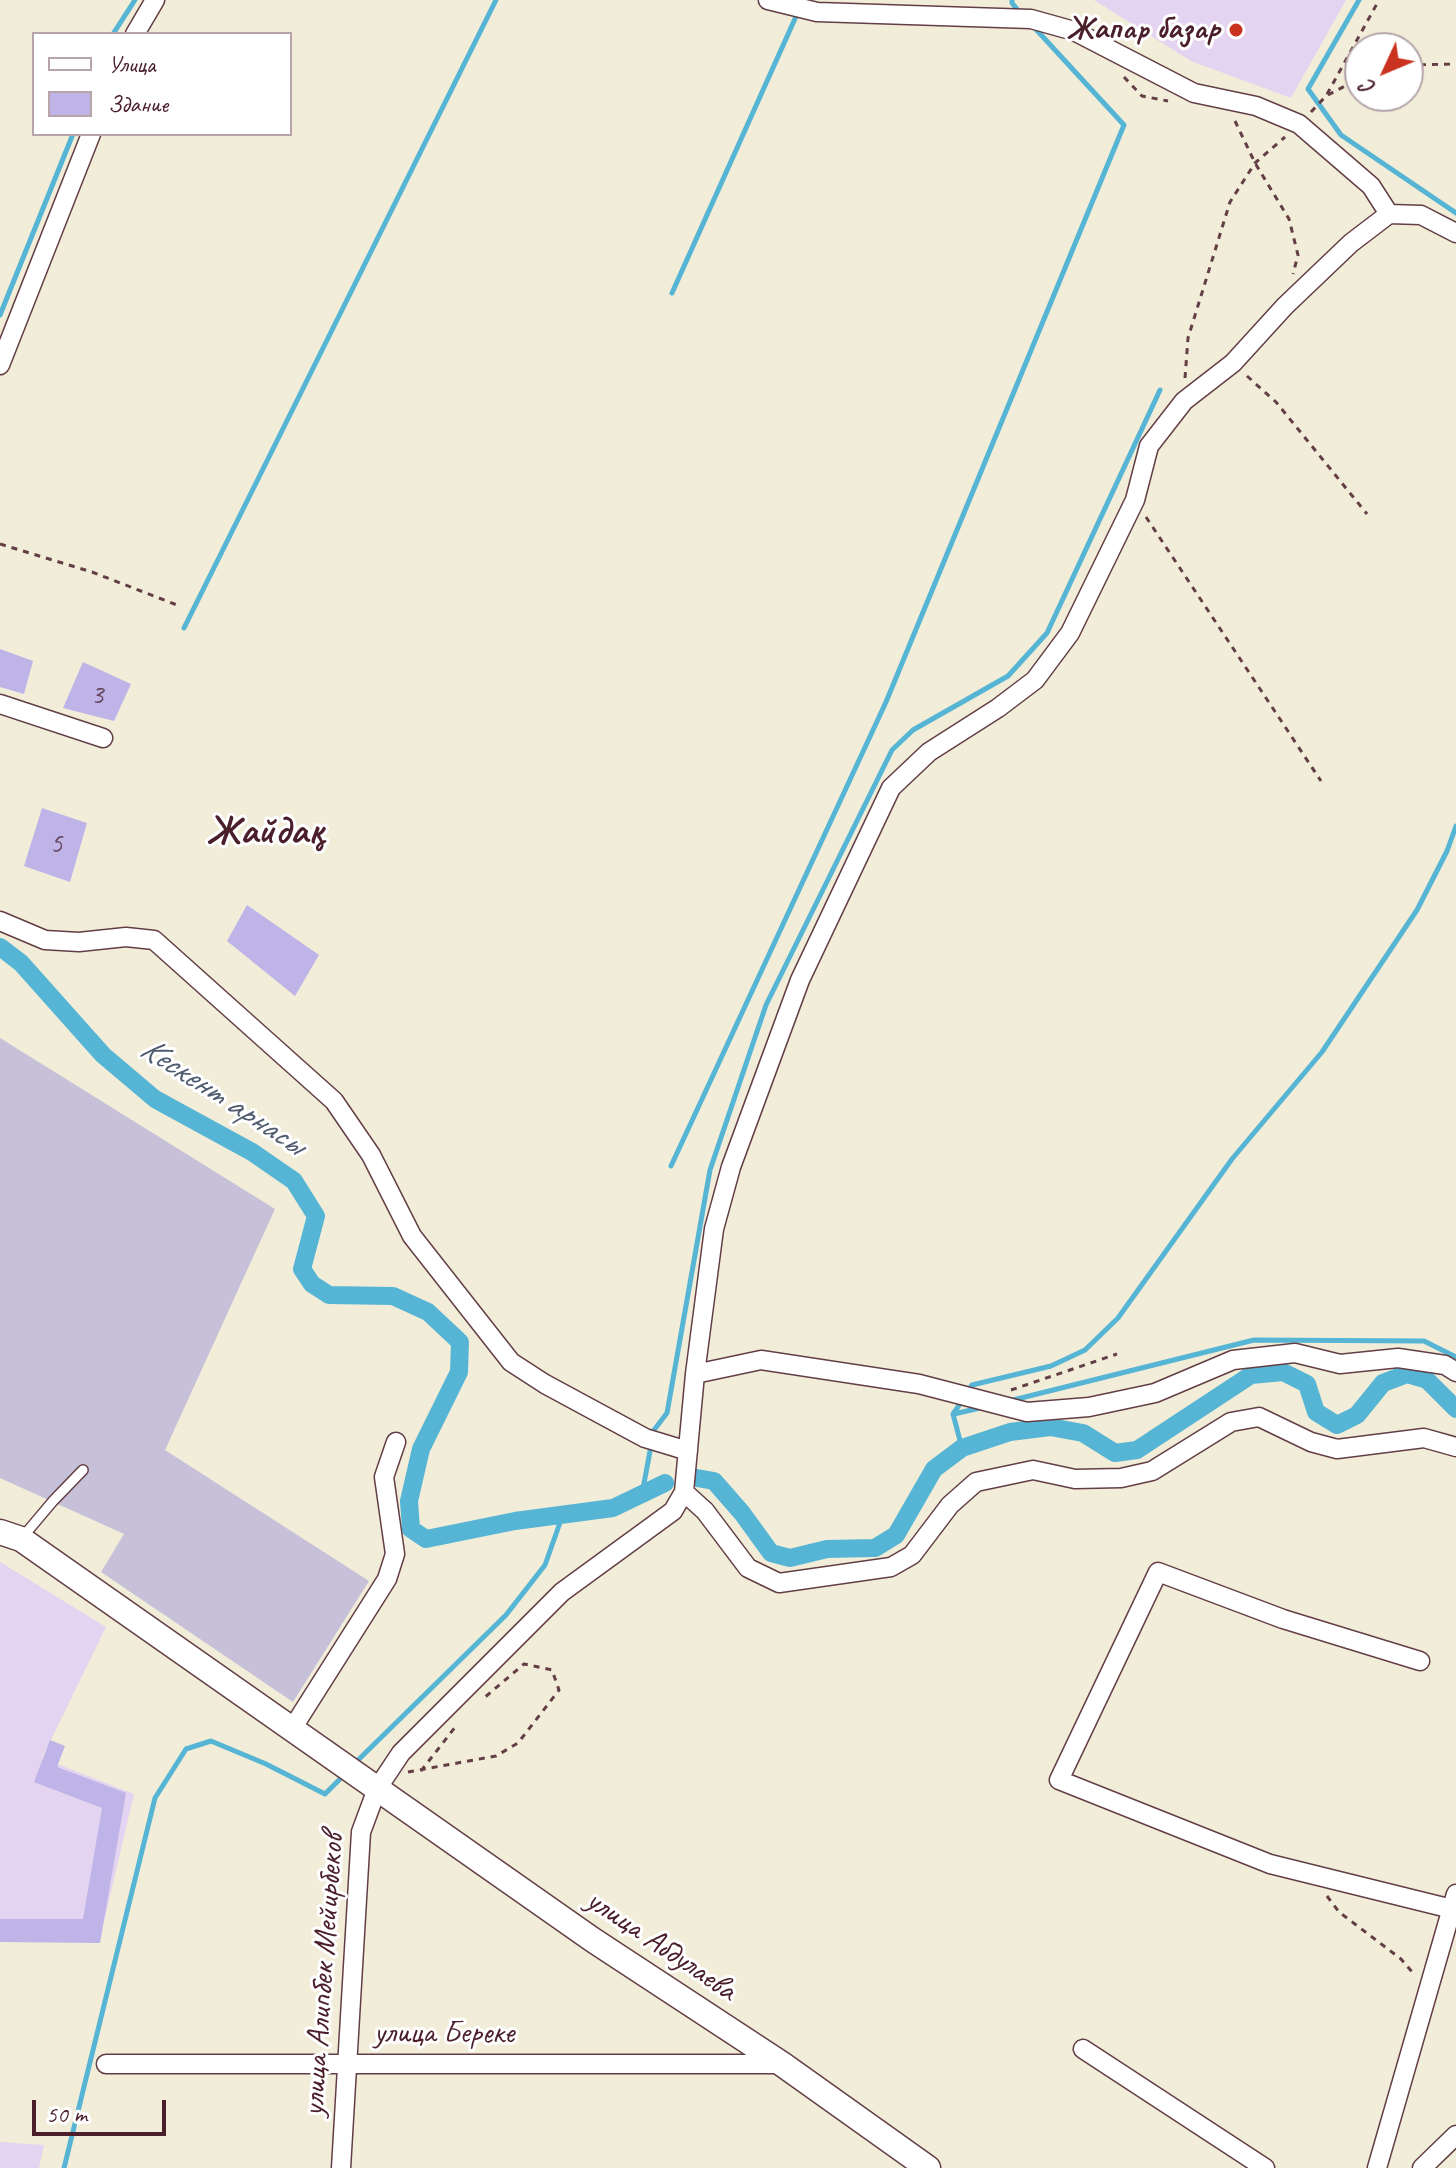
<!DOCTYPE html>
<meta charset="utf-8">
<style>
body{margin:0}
#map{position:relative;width:1456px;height:2168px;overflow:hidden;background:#f1edd9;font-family:Caveat,sans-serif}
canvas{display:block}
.legend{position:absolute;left:32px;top:32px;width:260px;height:104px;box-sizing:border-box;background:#fff;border:2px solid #b7a5aa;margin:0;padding:10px 14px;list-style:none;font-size:24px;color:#4a1f2b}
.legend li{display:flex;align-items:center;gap:16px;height:40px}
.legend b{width:40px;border:2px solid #b7a5aa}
.north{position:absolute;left:1344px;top:32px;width:80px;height:80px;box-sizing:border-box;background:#fff;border:2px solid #b7a5aa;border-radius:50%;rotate:226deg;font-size:22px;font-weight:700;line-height:32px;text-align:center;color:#4a1f2b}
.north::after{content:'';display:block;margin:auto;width:28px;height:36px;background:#c8321e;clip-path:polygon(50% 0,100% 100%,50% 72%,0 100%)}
.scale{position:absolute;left:32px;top:2100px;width:134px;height:36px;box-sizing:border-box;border:4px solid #4a1f2b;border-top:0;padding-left:10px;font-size:24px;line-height:28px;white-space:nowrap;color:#4a1f2b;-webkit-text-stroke:6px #fff;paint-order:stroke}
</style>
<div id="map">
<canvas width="1456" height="2168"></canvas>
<ul class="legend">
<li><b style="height:10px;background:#fff"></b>Улица</li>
<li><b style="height:22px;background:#beb4e8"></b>Здание</li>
</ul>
<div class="north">С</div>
<div class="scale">50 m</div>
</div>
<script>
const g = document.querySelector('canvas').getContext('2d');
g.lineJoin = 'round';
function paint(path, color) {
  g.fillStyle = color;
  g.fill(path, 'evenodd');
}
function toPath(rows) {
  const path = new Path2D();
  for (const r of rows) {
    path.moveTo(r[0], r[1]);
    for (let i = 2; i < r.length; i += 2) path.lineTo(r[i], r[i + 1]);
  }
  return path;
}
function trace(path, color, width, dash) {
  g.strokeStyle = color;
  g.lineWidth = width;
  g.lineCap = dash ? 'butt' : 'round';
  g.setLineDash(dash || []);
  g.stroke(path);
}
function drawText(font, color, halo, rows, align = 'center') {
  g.font = font + ' Caveat,sans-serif';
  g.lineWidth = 6;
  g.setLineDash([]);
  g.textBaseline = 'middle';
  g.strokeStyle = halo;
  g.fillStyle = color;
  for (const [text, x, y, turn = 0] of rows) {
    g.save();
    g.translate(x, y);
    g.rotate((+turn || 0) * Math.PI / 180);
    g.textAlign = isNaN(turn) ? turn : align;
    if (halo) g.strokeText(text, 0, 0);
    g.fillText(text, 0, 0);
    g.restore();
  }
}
paint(toPath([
 [1094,0,1346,0,1291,98,1191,61],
 [0,1562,106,1627,42,1758,134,1794,99,1943,0,1940],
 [0,2142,44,2145,39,2168,0,2168]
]), '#e4d3f1');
paint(toPath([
 [0,1038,275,1209,165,1450,369,1581,293,1702,101,1572,124,1534,0,1478]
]), '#c6c0d9');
trace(toPath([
 [1012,0,1012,3,1022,15],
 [1359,0,1308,89,1341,135,1456,213],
 [113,34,135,0],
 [672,293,798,12],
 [0,315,73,134],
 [184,628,496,0],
 [671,1166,886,702,1124,125,1032,25],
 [967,1392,972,1385,1051,1366,1085,1350,1118,1318,1232,1159,1322,1052,1417,910,1447,851,1456,826],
 [962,1401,953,1414,962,1448],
 [1009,1401,1254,1340,1424,1341,1456,1357],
 [954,1414,980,1408],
 [642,1494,654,1430,667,1413,710,1170,766,1005,892,750,913,730,1008,676,1047,633,1160,390],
 [354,1764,506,1615,545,1565,562,1517],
 [64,2168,155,1798,186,1749,211,1741,266,1764,325,1794,345,1774]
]), '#56b5d4', 5);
trace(toPath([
 [0,947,21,963,103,1055,155,1099,252,1152,294,1181,316,1216,302,1269,312,1284,329,1295,393,1296,428,1312,460,1342,459,1372,421,1449,409,1501,411,1529,426,1539,515,1521,613,1508,665,1483],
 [697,1478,714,1481,742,1513,771,1553,790,1558,827,1549,875,1548,896,1535,934,1469,962,1448,1010,1432,1050,1427,1083,1433,1115,1453,1137,1450,1251,1375,1283,1372,1307,1384,1316,1412,1337,1425,1357,1415,1383,1383,1407,1374,1427,1380,1456,1409]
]), '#56b5d4', 18);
paint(toPath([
 [0,649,33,661,24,694,0,687],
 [83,662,131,684,114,721,63,708],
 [42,808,87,823,70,882,24,866],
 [247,905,319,955,295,996,227,941],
 [50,1740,65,1746,57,1767,126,1793,100,1943,0,1942,0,1919,83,1919,102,1808,34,1782]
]), '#beb4e8');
const lane = toPath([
 [21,1539,53,1501,83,1470]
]);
const street = toPath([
 [768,0,817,12,1031,19,1074,31,1194,93,1256,106,1299,124,1371,186,1389,214],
 [135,34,155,0],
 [0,365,91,134],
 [0,704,103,738],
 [0,921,45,940,79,942,126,937,154,940,334,1101,371,1155,412,1236,511,1362,545,1384,645,1438,688,1451],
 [695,1374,761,1360,919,1384,1027,1412,1089,1407,1155,1393,1233,1360,1295,1353,1340,1364,1398,1358,1445,1365,1456,1372],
 [684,1492,705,1511,748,1568,779,1583,891,1567,912,1555,950,1505,976,1482,1033,1470,1075,1479,1121,1478,1152,1471,1231,1422,1259,1417,1311,1442,1337,1449,1424,1438,1456,1447],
 [1420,1661,1283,1619,1158,1572,1059,1780,1270,1864,1452,1909],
 [292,1729,387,1579,395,1554,384,1477,396,1442],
 [1083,2049,1265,2168],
 [106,2064,782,2064],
 [341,2168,361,1832,377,1789,401,1753,562,1592,673,1511,684,1492,695,1374,714,1229,731,1167,800,980,891,788,929,752,998,708,1035,680,1070,633,1135,500,1149,446,1184,401,1233,363,1285,306,1351,243,1389,214,1421,215,1456,233],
 [1377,2168,1456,1894],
 [1422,2168,1456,2135]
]);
const secondary = toPath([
 [0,1532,21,1539,593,1940,782,2064,928,2168]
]);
trace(lane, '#633e45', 12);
trace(street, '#633e45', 21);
trace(secondary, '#633e45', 27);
trace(toPath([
 [1408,65,1456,64],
 [1124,77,1142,96,1168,101],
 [1328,95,1360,78],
 [1311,112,1326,96,1379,0],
 [1235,121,1255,163,1289,219,1298,255,1293,274],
 [1247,376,1276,402,1367,514],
 [1185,378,1188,338,1230,202,1255,163,1285,137],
 [1146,517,1321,781],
 [0,544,92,572,177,605],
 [1011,1390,1117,1354],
 [421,1771,456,1726],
 [408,1772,496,1756,518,1743,559,1690,552,1670,524,1664,484,1698],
 [1327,1896,1339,1912,1401,1959,1413,1973]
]), '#633e45', 3, [6, 6]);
trace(lane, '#fff', 9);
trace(street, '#fff', 18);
trace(secondary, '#fff', 24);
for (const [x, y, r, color] of [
 [1236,30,8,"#c8321e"]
]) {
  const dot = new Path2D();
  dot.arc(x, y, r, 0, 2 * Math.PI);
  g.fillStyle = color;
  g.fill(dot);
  trace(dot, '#fff', 3);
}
drawText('28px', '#67445a', null, [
 ["3",97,696],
 ["5",56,845]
]);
drawText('bold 32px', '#4a1f2b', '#fff', [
 ["Жапар базар",1220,30]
], 'right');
drawText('32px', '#4a1f2b', '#fff', [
 ["улица Абдулаева",661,1946,34],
 ["улица Алипбек Мейирбеков",324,1975,-86],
 ["улица Береке",444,2034]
]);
drawText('italic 34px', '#4f5b6f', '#fff', [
 ["Кескент арнасы",222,1097,33]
]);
drawText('bold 40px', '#4a1f2b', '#fff', [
 ["Жайдақ",266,833]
]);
</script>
